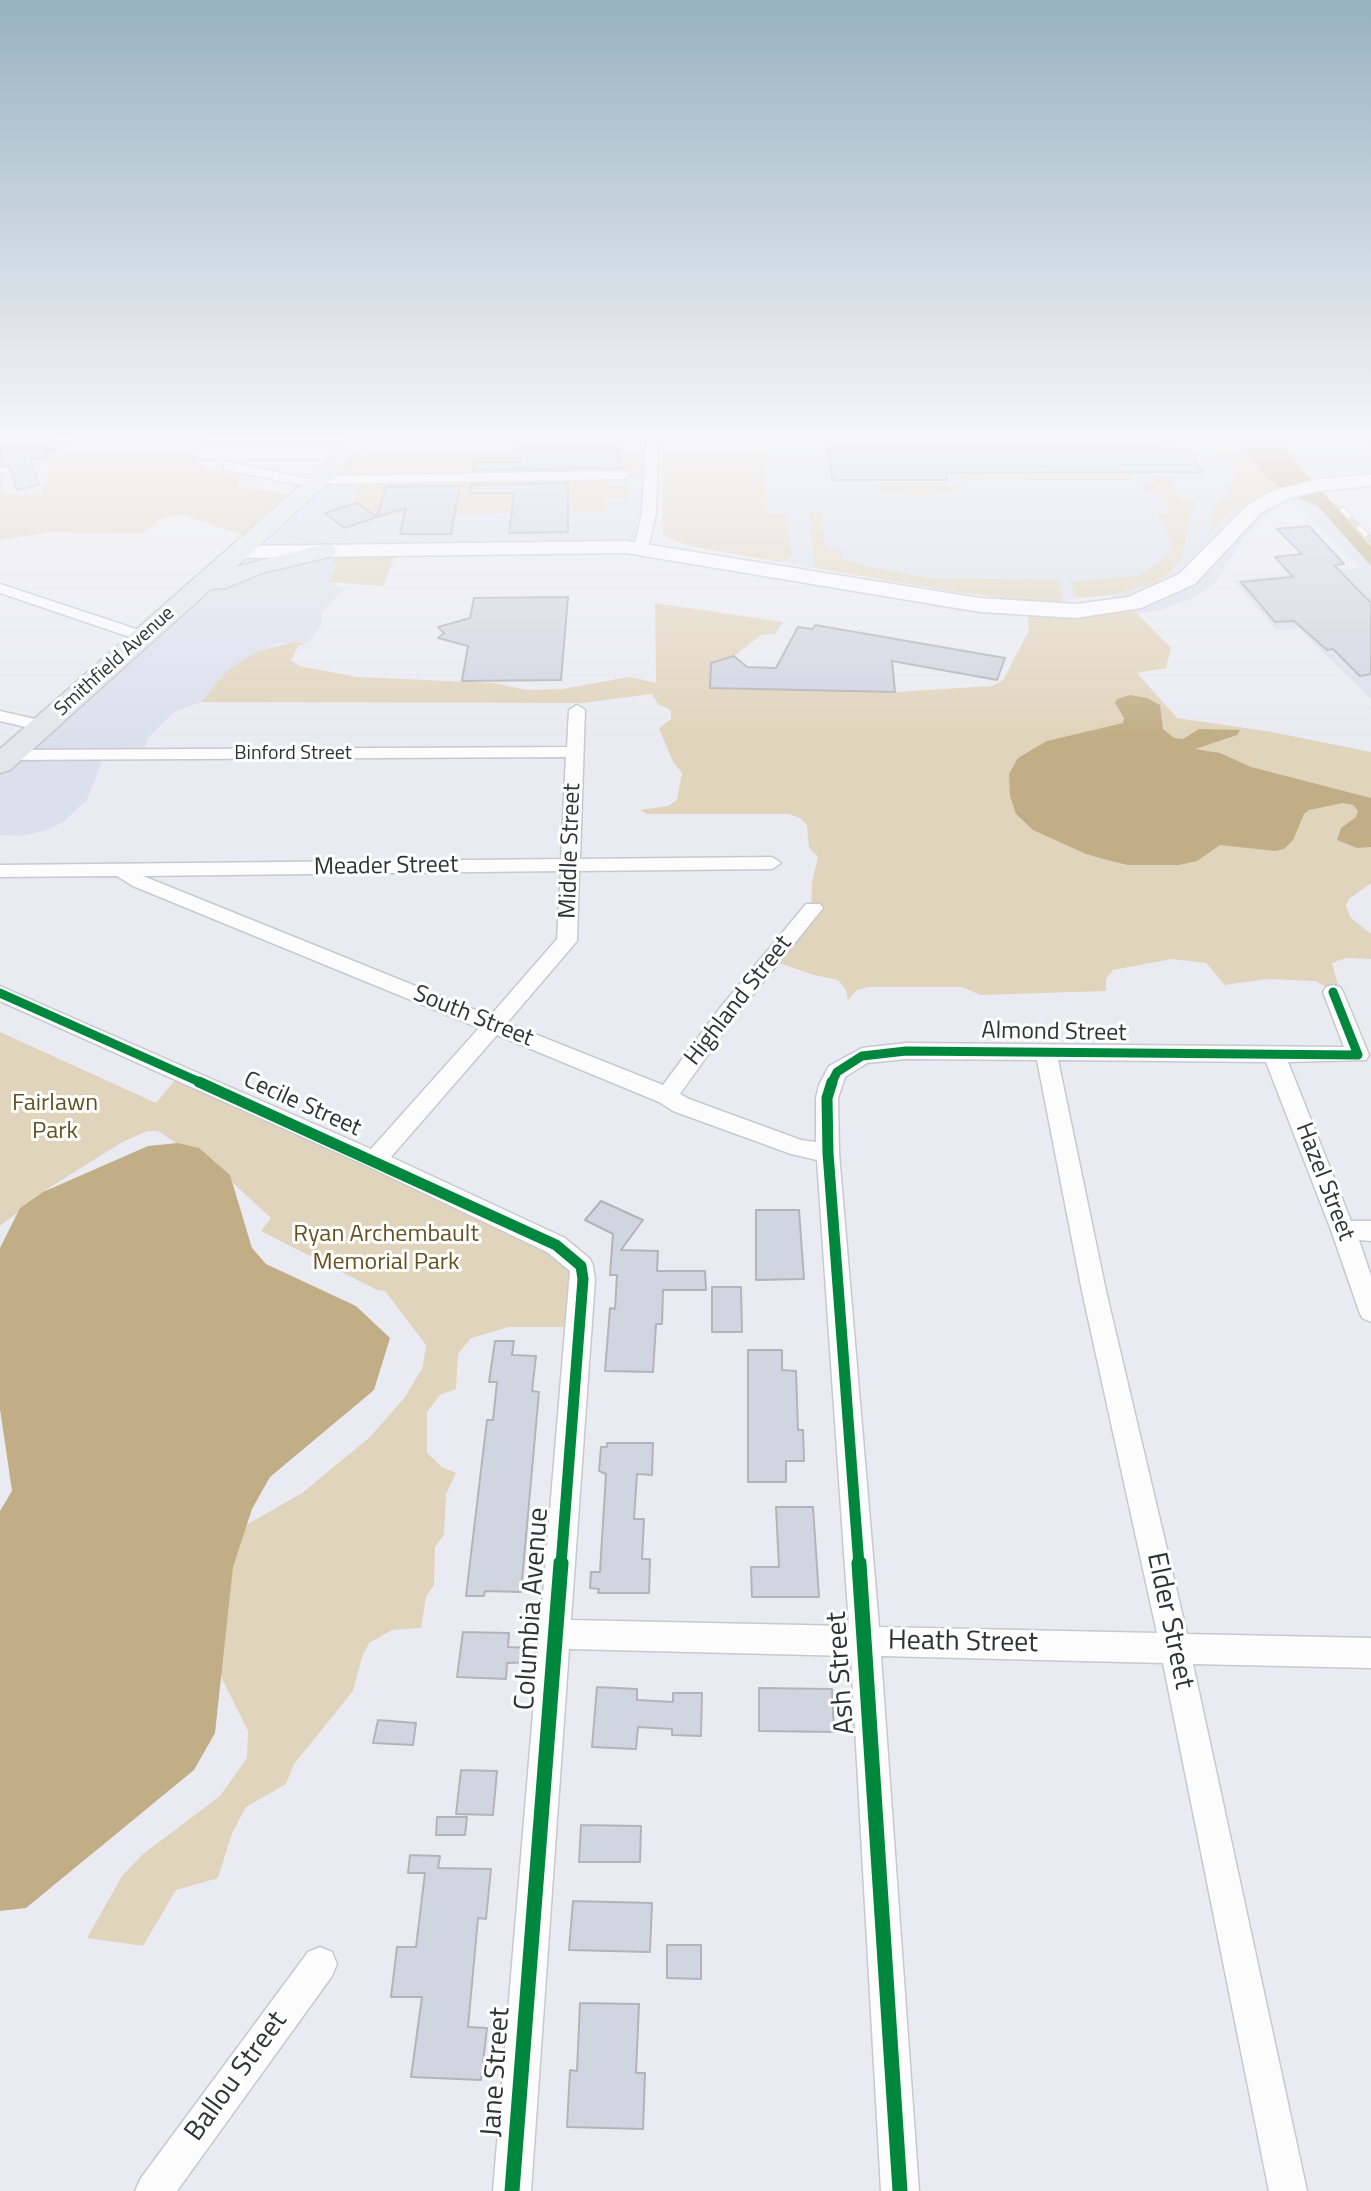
<!DOCTYPE html>
<style>
body{margin:0}
canvas{display:block;background:#eaebf2}
</style>
<canvas width="1371" height="2191"></canvas>
<script>
const g = document.querySelector('canvas').getContext('2d');
g.lineJoin = 'round';
function paint(path, color) {
  g.fillStyle = color;
  g.fill(path, 'evenodd');
}
function toPath(rows) {
  const path = new Path2D();
  for (const r of rows) {
    path.moveTo(r[0], r[1]);
    for (let i = 2; i < r.length; i += 2) path.lineTo(r[i], r[i + 1]);
  }
  return path;
}
function trace(path, color, width, dash) {
  g.strokeStyle = color;
  g.lineWidth = width;
  g.lineCap = dash ? 'butt' : 'round';
  g.setLineDash(dash || []);
  g.stroke(path);
}
function drawText(font, color, halo, rows, align = 'center') {
  g.font = font + ' "Titillium Web",sans-serif';
  g.lineWidth = 6;
  g.setLineDash([]);
  g.textBaseline = 'middle';
  g.strokeStyle = halo;
  g.fillStyle = color;
  for (const [text, x, y, turn = 0] of rows) {
    g.save();
    g.translate(x, y);
    g.rotate((+turn || 0) * Math.PI / 180);
    g.textAlign = isNaN(turn) ? turn : align;
    if (halo) g.strokeText(text, 0, 0);
    g.fillText(text, 0, 0);
    g.restore();
  }
}
paint(toPath([
 [663,432,1371,432,1371,471,1304,478,1290,495,1318,506,1371,566,1371,699,1298,628,1277,631,1233,580,1361,568,1293,502,1273,510,1260,521,1246,535,1215,583,1192,598,1162,610,1137,614,1110,595,1047,603,957,592,690,546],
 [650,476,641,549,332,553,336,566,329,582,344,589,322,612,321,626,309,642,280,643,241,661,226,672,201,702,174,712,148,738,141,758,103,759,87,800,62,823,44,831,20,836,0,835,0,764,254,547,265,542,269,532,317,483,358,483,605,505,607,478]
]), '#dce0ed');
paint(toPath([
 [72,432,204,434,194,452,195,462,210,471,241,474,238,483,241,487,299,497,269,532,265,542,180,514,158,520,142,534,51,532,0,540,0,472,4,493,32,495,41,491,48,481,47,469,50,462,47,459,69,452,75,442],
 [373,432,653,432,650,476,607,478,607,485,626,485,628,498,606,498,606,511,374,515,353,503,360,483,317,483],
 [663,432,761,432,767,513,786,514,792,556,780,562,690,546,663,536],
 [1205,432,1238,432,1300,489,1337,503,1371,544,1371,566,1318,506,1290,495,1258,507,1244,503,1231,511,1208,535,1216,505,1227,497,1235,474],
 [1130,474,1132,480,961,480,959,475],
 [1154,477,1170,477,1180,498,1195,499,1181,561,1159,582,1110,595,1076,597,1070,582,1137,576,1158,564,1170,550,1173,543,1156,514,1169,513,1155,492,1146,491,1142,483,1156,482],
 [875,485,964,485,952,493,913,496,904,492,877,492],
 [813,511,822,511,825,548,840,550,842,559,869,567,928,578,1052,580,1059,582,1063,600,1047,603,957,592,815,568,808,513],
 [411,550,394,559,383,586,329,582,336,566,332,551],
 [655,603,783,622,775,634,761,635,734,656,711,663,711,688,895,692,992,686,1003,680,1029,630,1027,611,1129,605,1171,648,1166,668,1137,673,1177,718,1272,732,1371,752,1371,883,1349,899,1346,906,1351,918,1371,934,1371,959,1346,958,1332,963,1338,985,1333,990,1315,981,1267,979,1225,985,1206,963,1172,959,1113,970,1106,979,1106,991,980,995,962,987,870,987,857,990,848,1000,846,990,838,980,814,975,773,961,811,910,812,882,818,857,809,848,807,825,800,818,789,814,647,814,640,810,668,806,677,800,682,773,673,762,659,728,671,719,671,710,658,704,652,694,583,703,201,702,226,672,241,661,259,651,294,642,307,643,298,646,291,660,299,666,357,677,493,683,527,690,562,689,630,677,656,683],
 [0,1032,156,1103,175,1080,182,1081,361,1161,578,1265,574,1327,509,1327,471,1338,458,1354,456,1389,440,1395,427,1412,427,1453,442,1467,456,1473,446,1494,444,1535,435,1547,434,1585,426,1597,421,1628,392,1630,369,1643,362,1657,353,1691,294,1764,286,1784,246,1807,232,1833,218,1878,176,1890,143,1946,87,1938,122,1876,143,1854,220,1796,247,1758,248,1731,222,1679,212,1648,204,1603,246,1525,302,1493,370,1437,405,1397,423,1367,426,1345,385,1291,377,1290,261,1231,271,1218,224,1175,158,1131,147,1131,121,1143,49,1188,0,1226]
]), '#e1d4bc');
paint(toPath([
 [1230,432,1270,432,1371,547,1371,566,1318,506,1290,495,1266,477],
 [1130,695,1147,698,1160,705,1163,729,1174,738,1183,739,1199,729,1240,730,1237,735,1195,749,1220,753,1251,767,1371,798,1371,847,1357,848,1337,840,1341,828,1356,817,1358,811,1353,805,1343,803,1309,810,1304,814,1293,840,1284,849,1275,851,1220,845,1197,861,1179,865,1128,865,1107,860,1086,854,1033,830,1016,814,1010,796,1009,774,1018,758,1047,741,1123,723,1124,718,1115,703,1117,699],
 [178,1143,199,1148,230,1175,252,1248,266,1264,356,1306,390,1338,374,1390,270,1477,252,1509,233,1567,215,1733,194,1770,26,1908,0,1911,0,1511,12,1491,0,1409,0,1248,20,1208,43,1192,148,1146]
]), '#c1ae86');
const building = toPath([
 [24,432,51,432,58,450,46,452,47,457,30,460,39,485,17,490,9,465,0,467,0,436,24,432],
 [517,432,616,432,620,468,473,470,475,462,522,462,517,432],
 [826,432,1160,432,1170,450,1190,450,1202,472,947,473,946,480,832,480,826,432],
 [568,483,568,532,509,533,514,493,470,493,471,485,568,483],
 [435,486,460,486,451,534,400,534,406,508,377,517,386,487,435,486],
 [357,503,377,517,344,528,325,513,357,503],
 [1309,526,1344,564,1334,565,1371,603,1371,674,1360,676,1333,649,1327,650,1294,621,1275,622,1241,582,1293,577,1275,557,1302,554,1277,529,1309,526],
 [568,597,561,680,462,681,468,646,438,638,444,633,438,627,470,618,474,598,568,597],
 [815,625,1005,658,997,680,892,661,895,692,710,688,711,663,734,656,747,667,776,668,798,627,813,629,815,625],
 [601,1201,643,1220,621,1250,658,1251,657,1271,705,1271,706,1290,663,1290,662,1324,656,1324,653,1372,605,1371,610,1308,615,1309,617,1275,610,1275,613,1234,585,1220,601,1201],
 [756,1210,799,1210,804,1279,756,1280,756,1210],
 [712,1287,741,1287,742,1332,712,1332,712,1287],
 [495,1341,514,1341,512,1355,536,1356,532,1391,539,1392,521,1592,485,1591,484,1596,466,1596,487,1420,493,1420,497,1382,489,1382,495,1341],
 [748,1350,782,1350,782,1370,796,1371,798,1430,803,1430,804,1461,786,1461,786,1482,748,1482,748,1350],
 [607,1443,653,1443,652,1475,637,1474,634,1519,644,1519,642,1559,650,1559,649,1593,598,1593,599,1589,590,1588,591,1572,600,1572,606,1474,599,1471,601,1447,607,1447,607,1443],
 [776,1507,813,1507,819,1597,752,1597,751,1567,779,1567,776,1507],
 [463,1632,509,1633,508,1647,535,1648,534,1662,507,1663,506,1679,457,1677,463,1632],
 [597,1687,637,1689,637,1700,673,1702,673,1693,702,1693,701,1736,672,1735,672,1729,638,1727,636,1749,592,1747,597,1687],
 [759,1688,832,1689,834,1732,759,1731,759,1688],
 [378,1720,416,1723,413,1745,373,1743,378,1720],
 [461,1770,497,1771,493,1815,456,1814,461,1770],
 [437,1817,467,1817,465,1835,436,1835,437,1817],
 [581,1825,641,1826,640,1862,579,1862,581,1825],
 [410,1855,440,1856,438,1868,491,1869,486,1919,478,1918,468,2027,487,2028,481,2080,411,2077,422,1997,391,1997,397,1947,416,1947,425,1873,408,1873,410,1855],
 [573,1901,652,1903,650,1952,569,1950,573,1901],
 [667,1945,701,1945,701,1979,667,1978,667,1945],
 [580,2003,639,2004,636,2073,645,2073,643,2129,567,2127,570,2070,577,2071,580,2003]
]);
paint(building, '#d1d5e0');
trace(building, '#b3b4b9', 2);
const street = toPath([
 [647,432,659,432,656,513,648,548,641,552,634,548,642,513,647,432],
 [229,462,314,480,320,476,623,471,630,475,623,479,322,484,315,488,224,469,224,463,229,462],
 [0,584,148,633,150,636,148,639,136,639,0,593,0,584],
 [577,705,585,710,580,859,772,857,781,863,772,869,579,871,577,941,507,1023,663,1085,720,1008,806,904,820,904,823,908,734,1018,680,1094,689,1099,801,1140,816,1142,816,1098,819,1085,829,1066,862,1048,906,1043,1344,1047,1323,992,1326,987,1333,985,1340,987,1343,992,1369,1055,1366,1060,1288,1062,1351,1221,1371,1221,1371,1241,1359,1240,1371,1276,1371,1322,1362,1318,1359,1311,1331,1230,1266,1062,1058,1060,1106,1291,1187,1634,1371,1638,1371,1668,1193,1664,1307,2191,1269,2191,1163,1663,881,1656,919,2191,881,2191,851,1656,569,1649,531,2191,493,2191,570,1271,547,1252,367,1166,0,1001,0,986,371,1149,479,1028,133,886,117,876,0,877,0,865,561,859,566,757,10,760,1,755,10,750,567,747,569,710,577,705],
 [561,871,557,939,490,1016,143,876,561,871],
 [497,1035,659,1102,673,1111,791,1154,817,1160,849,1626,571,1620,595,1279,593,1266,590,1259,565,1238,391,1157,497,1035],
 [906,1059,1037,1060,1082,1291,1157,1633,879,1627,839,1153,838,1098,845,1077,867,1063,906,1059],
 [0,711,48,722,50,726,42,731,0,721,0,711],
 [320,1947,332,1952,337,1964,332,1976,177,2191,135,2191,141,2178,308,1952,320,1947]
]);
const secondary = toPath([
 [1371,474,1371,486,1318,491,1286,499,1260,514,1195,584,1141,608,1076,618,980,612,626,553,239,558,228,552,239,546,626,541,980,598,1076,604,1128,597,1179,574,1246,506,1272,491,1318,479,1371,474]
]);
const primary = toPath([
 [361,432,383,432,236,567,325,544,333,546,337,551,333,556,262,573,225,588,211,589,10,770,0,773,0,749,361,432]
]);
trace(street, '#c8c9cf', 3);
trace(secondary, '#c8c9cf', 3);
trace(primary, '#c6c7ca', 3);
paint(street, '#fcfcfd');
paint(secondary, '#fcfcfd');
paint(primary, '#e4e6eb');
const rail = toPath([
 [1342,509,1371,540]
]);
trace(rail, '#cdced0', 6);
trace(rail, '#fff', 4, [12]);
trace(toPath([
 [0,993,204,1084],
 [831,1084,837,1072,862,1056,906,1051,1358,1055,1333,992]
]), '#00873e', 9);
trace(toPath([
 [199,1082,556,1245,581,1266,583,1279,561,1565],
 [832,1082,827,1098,828,1153,859,1565]
]), '#00873e', 11);
trace(toPath([
 [859,1563,900,2191],
 [512,2191,561,1563]
]), '#00873e', 15);
const sky = g.createLinearGradient(0, 0, 0, 738);
sky.addColorStop(0, '#98b2c1');
sky.addColorStop(0.59, '#f6f6f9');
sky.addColorStop(1, '#f6f6f900');
g.fillStyle = sky;
g.fillRect(0, 0, 1371, 738);
drawText('20px', '#303236', '#fff', [
 ["Smithfield Avenue",115,662,-42],
 ["Binford Street",293,754]
]);
drawText('24px', '#303236', '#fff', [
 ["Middle Street",571,851,-88],
 ["Meader Street",386,867,-1],
 ["Highland Street",739,1001,-52],
 ["South Street",473,1017,22],
 ["Almond Street",1054,1033,1],
 ["Cecile Street",302,1105,24],
 ["Hazel Street",1324,1182,69]
]);
drawText('24px', '#665122', '#fff', [
 ["Fairlawn",55,1104],
 ["Park",55,1132],
 ["Ryan Archembault",386,1235],
 ["Memorial Park",386,1263]
]);
drawText('28px', '#303236', '#fff', [
 ["Columbia Avenue",533,1609,-86],
 ["Elder Street",1169,1621,78],
 ["Heath Street",963,1643,1],
 ["Ash Street",842,1673,-94],
 ["Jane Street",497,2072,-86],
 ["Ballou Street",237,2077,-54]
]);
</script>
